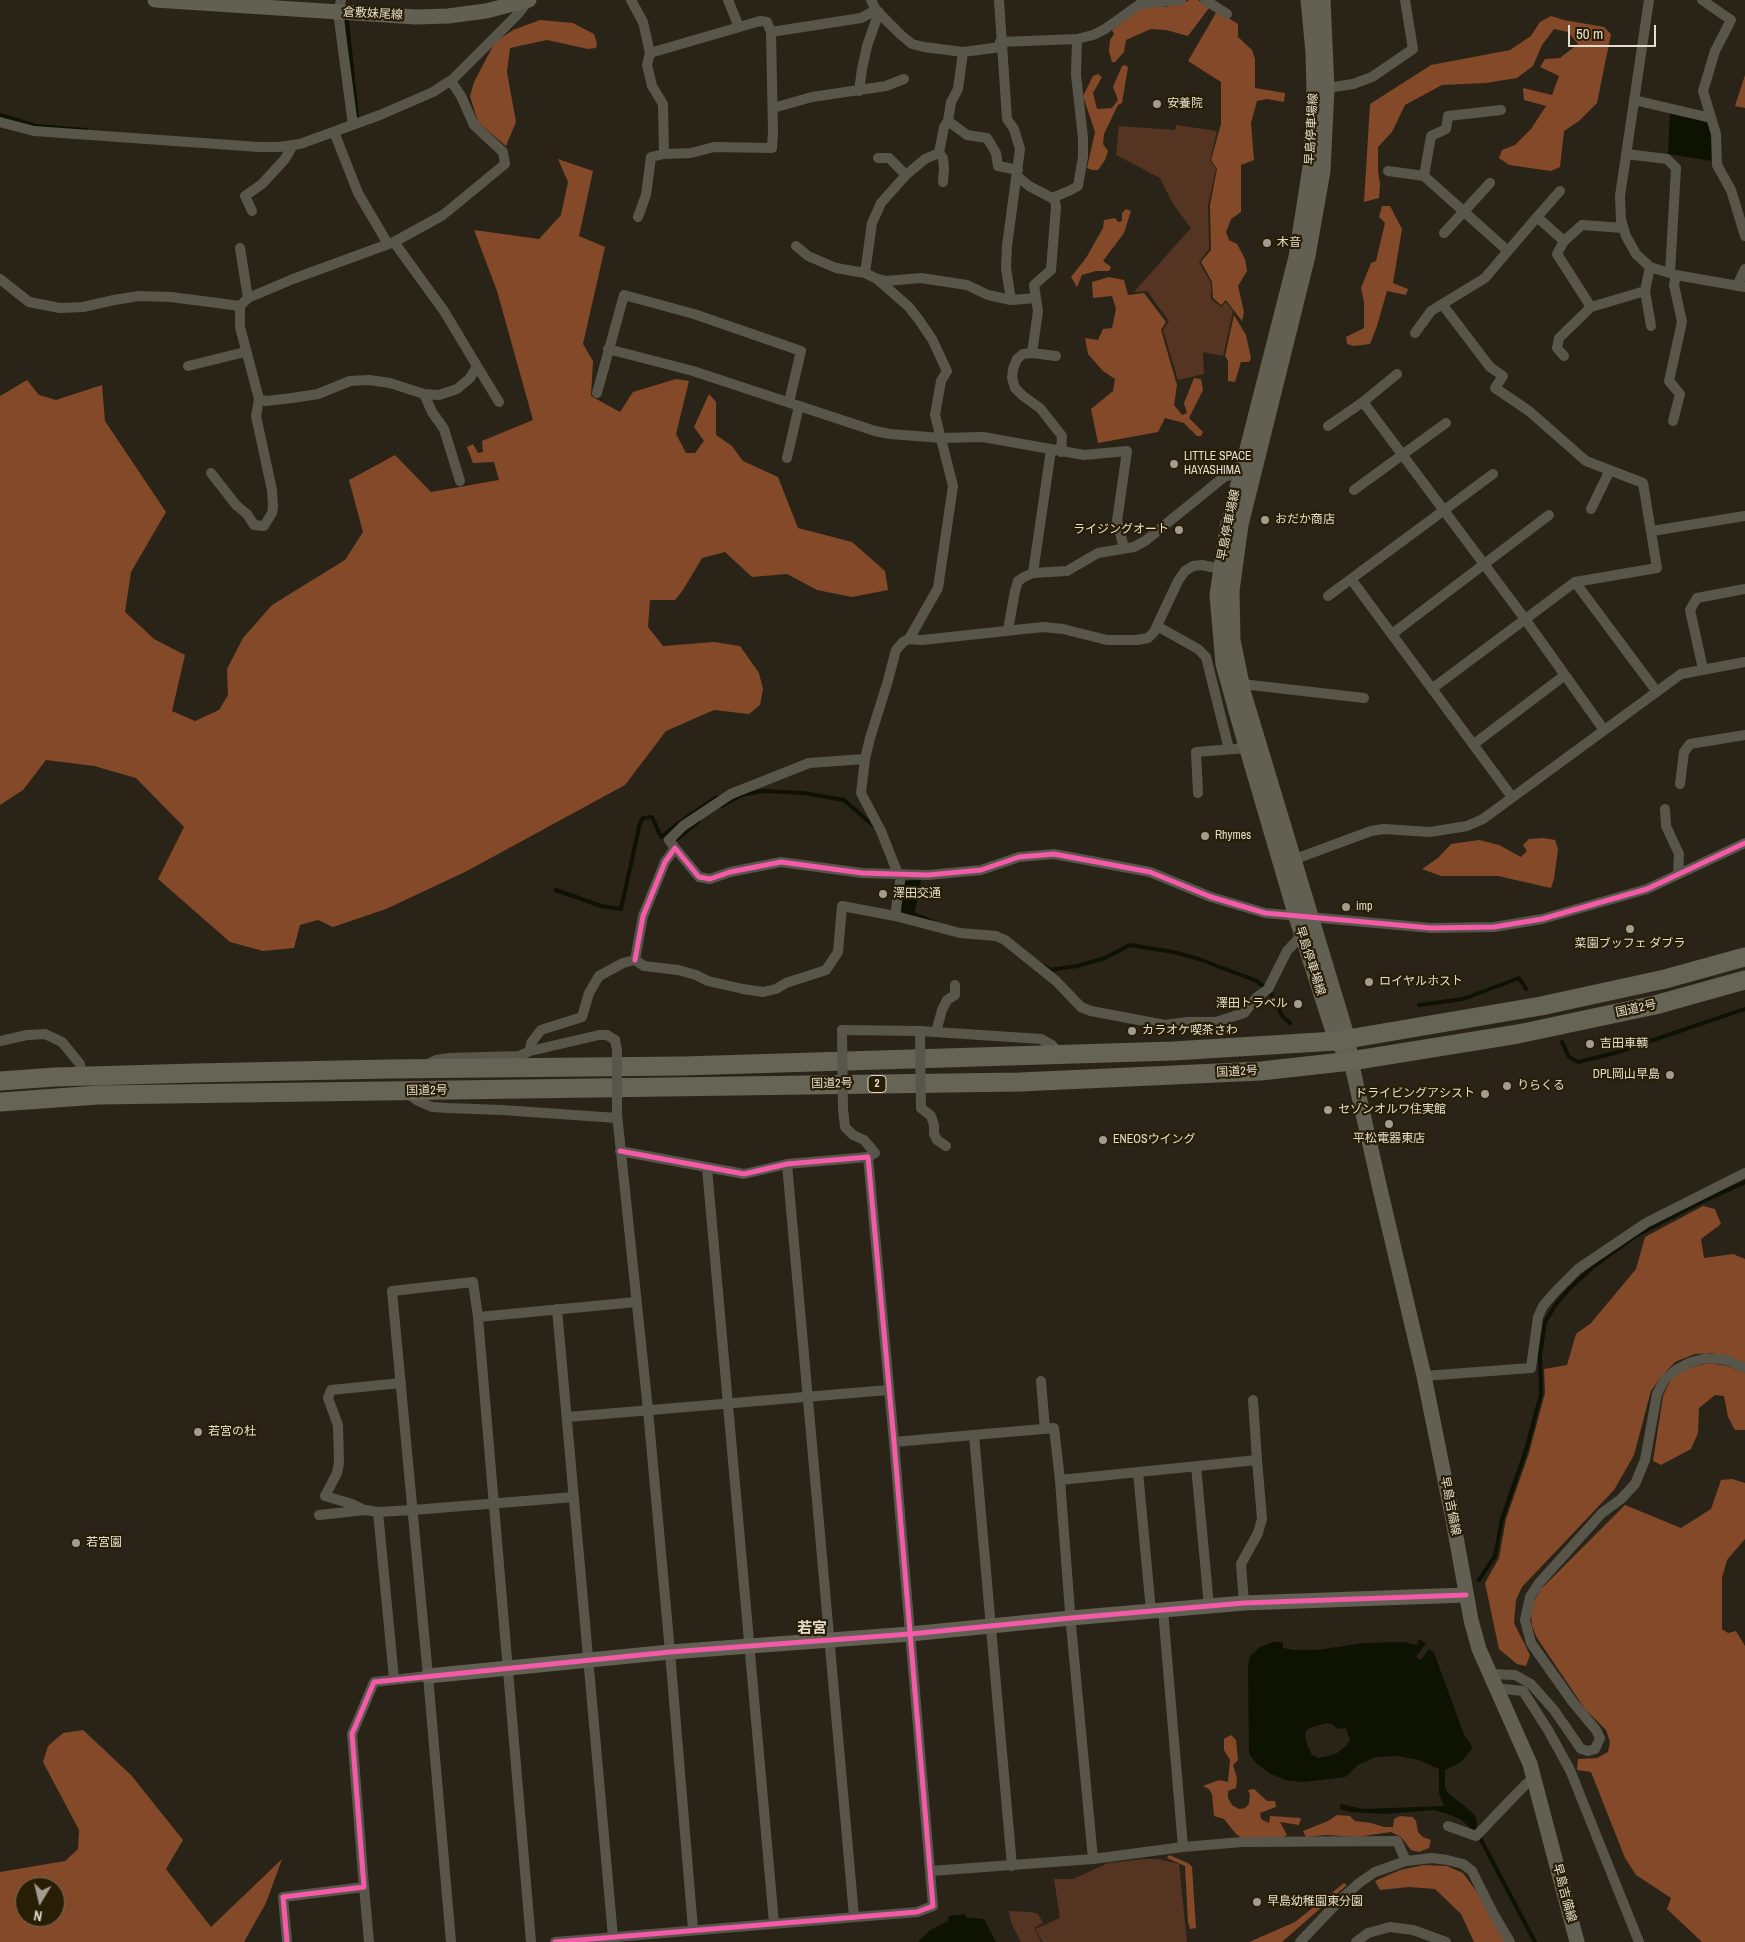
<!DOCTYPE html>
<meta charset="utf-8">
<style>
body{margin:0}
#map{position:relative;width:1745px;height:1942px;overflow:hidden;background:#2a2418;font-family:"Archivo Narrow",sans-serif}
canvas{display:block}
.north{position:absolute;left:15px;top:1877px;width:50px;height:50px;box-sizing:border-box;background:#281e06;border:1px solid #736a56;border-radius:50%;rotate:189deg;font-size:14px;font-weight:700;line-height:20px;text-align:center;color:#e4ddcf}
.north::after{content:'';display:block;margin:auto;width:18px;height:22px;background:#a39c8f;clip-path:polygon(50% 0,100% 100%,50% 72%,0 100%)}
.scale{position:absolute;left:1568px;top:25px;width:88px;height:22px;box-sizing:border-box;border:2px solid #e4ddcf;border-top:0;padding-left:6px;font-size:15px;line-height:18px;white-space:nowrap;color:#e4ddcf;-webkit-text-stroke:4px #281e06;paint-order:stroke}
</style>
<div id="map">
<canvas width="1745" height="1942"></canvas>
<div class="north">N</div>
<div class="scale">50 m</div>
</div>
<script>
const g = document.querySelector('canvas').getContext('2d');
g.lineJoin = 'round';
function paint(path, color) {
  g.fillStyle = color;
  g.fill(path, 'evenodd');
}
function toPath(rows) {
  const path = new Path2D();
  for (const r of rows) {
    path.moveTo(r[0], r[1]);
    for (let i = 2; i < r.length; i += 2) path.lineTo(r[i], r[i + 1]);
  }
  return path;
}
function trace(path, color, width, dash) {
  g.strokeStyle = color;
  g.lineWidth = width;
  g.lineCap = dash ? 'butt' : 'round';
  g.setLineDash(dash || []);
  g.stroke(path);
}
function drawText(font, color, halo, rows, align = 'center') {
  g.font = font + ' "Archivo Narrow","Noto Sans JP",sans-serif';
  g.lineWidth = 4.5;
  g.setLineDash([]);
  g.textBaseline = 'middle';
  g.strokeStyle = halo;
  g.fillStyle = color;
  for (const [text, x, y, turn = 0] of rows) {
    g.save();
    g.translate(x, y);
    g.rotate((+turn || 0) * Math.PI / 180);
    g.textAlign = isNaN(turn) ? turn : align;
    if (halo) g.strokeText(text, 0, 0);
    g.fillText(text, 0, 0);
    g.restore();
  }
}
paint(toPath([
 [1176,125,1217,131,1210,160,1216,169,1208,205,1209,249,1199,262,1211,283,1211,299,1221,307,1226,302,1233,311,1223,356,1203,352,1204,374,1178,380,1163,330,1169,321,1147,291,1134,292,1191,228,1173,204,1160,178,1116,155,1119,126,1175,130],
 [1144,1859,1159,1859,1179,1864,1187,1942,1043,1942,1035,1929,1060,1918,1054,1879,1073,1879,1108,1863],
 [1009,1911,1031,1912,1038,1914,1043,1923,1034,1928,1041,1942,1021,1942,1011,1922]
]), '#563422');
paint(toPath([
 [1189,0,1198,0,1209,8,1188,36,1166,30,1151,29,1126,40,1124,52,1115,62,1112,62,1109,51,1110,40,1114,34,1112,30,1143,7,1165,7,1184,3],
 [1217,11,1238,24,1238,37,1252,50,1255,59,1255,88,1285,93,1284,102,1267,99,1257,101,1251,123,1254,160,1241,165,1241,212,1231,219,1226,232,1229,240,1237,244,1245,259,1247,271,1238,286,1244,312,1242,321,1226,300,1221,305,1213,298,1212,282,1201,262,1211,250,1210,205,1217,169,1211,160,1221,124,1221,82,1188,61],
 [1551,16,1564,20,1604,27,1611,34,1597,103,1579,121,1564,131,1560,167,1551,171,1509,165,1499,158,1502,150,1515,145,1531,129,1546,106,1524,100,1523,88,1552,95,1559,76,1540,67,1545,59,1560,58,1578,44,1568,32,1554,29,1542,45,1533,66,1517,78,1486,83,1442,85,1405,105,1392,132,1378,147,1378,171,1380,184,1379,198,1364,202,1370,104,1431,65,1510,50,1531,36,1540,22],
 [540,20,573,23,594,34,597,43,596,48,588,49,547,40,510,48,507,72,516,122,506,146,478,122,470,96,474,82,495,42,513,30],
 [1125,65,1128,67,1122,103,1118,105,1104,134,1103,144,1108,151,1105,160,1098,170,1092,170,1087,168,1095,132,1083,96,1093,76,1098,74,1102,77,1093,93,1097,109,1112,108,1118,100,1113,87,1122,66],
 [1745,75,1745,108,1735,106],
 [558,159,593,171,579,236,605,247,583,344,593,361,591,396,620,412,633,392,676,379,689,381,676,434,686,453,695,453,704,441,694,427,709,394,716,402,716,435,732,446,743,461,778,477,798,528,852,542,885,571,888,590,852,597,817,590,787,574,752,577,725,552,702,558,683,590,675,600,650,600,648,627,663,646,714,642,740,646,759,673,763,689,760,705,749,714,714,710,666,731,625,785,465,872,386,909,333,927,318,920,300,925,294,948,263,951,230,942,158,879,184,827,136,778,94,766,46,760,23,790,0,805,0,396,27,380,39,395,56,400,102,385,105,421,166,512,131,572,125,612,154,639,185,655,172,711,195,721,219,710,228,695,227,669,243,638,272,605,345,560,363,532,349,480,395,455,431,492,499,480,494,462,473,463,467,447,473,444,478,453,483,452,482,441,533,420,497,291,474,230,539,239,561,215,568,182],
 [1382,206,1390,206,1402,229,1393,283,1408,289,1406,295,1387,291,1377,326,1370,344,1354,346,1347,344,1346,337,1364,328,1364,302,1361,288,1371,263,1376,261,1385,223,1379,217],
 [1126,209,1131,211,1124,233,1103,261,1111,267,1109,271,1096,271,1082,275,1077,287,1071,277,1086,258,1103,228,1104,220,1115,218,1118,222,1122,221,1122,213],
 [1109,277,1124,280,1128,295,1144,293,1166,322,1161,330,1177,385,1174,405,1182,415,1187,413,1184,403,1194,378,1201,379,1203,390,1189,418,1203,432,1201,436,1197,436,1184,423,1165,418,1158,432,1098,443,1091,409,1113,391,1115,379,1103,371,1088,354,1085,338,1098,340,1103,329,1112,328,1116,309,1112,296,1093,298,1092,282],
 [1234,315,1246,335,1251,358,1249,362,1241,362,1235,382,1228,381,1228,361,1225,356],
 [1543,838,1555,840,1558,849,1554,879,1551,888,1498,876,1441,876,1422,869,1438,858,1451,844,1479,840,1499,845,1521,857,1527,851,1523,845,1529,839],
 [1703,1206,1715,1209,1721,1224,1701,1239,1704,1258,1733,1254,1745,1259,1745,1363,1712,1353,1695,1354,1675,1362,1661,1377,1651,1391,1634,1455,1614,1490,1522,1587,1516,1600,1514,1623,1530,1655,1526,1666,1517,1664,1499,1649,1485,1583,1499,1558,1506,1519,1529,1453,1545,1393,1544,1369,1567,1365,1576,1334,1591,1323,1636,1269,1645,1237],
 [1708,1363,1727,1366,1745,1373,1745,1430,1735,1430,1728,1417,1724,1396,1715,1395,1699,1408,1698,1433,1691,1449,1661,1465,1653,1461,1663,1396,1671,1379,1686,1369],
 [1732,1479,1745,1483,1745,1539,1727,1560,1722,1578,1722,1629,1728,1633,1736,1631,1745,1646,1745,1942,1702,1942,1667,1909,1671,1898,1636,1875,1625,1858,1591,1772,1577,1770,1578,1759,1597,1758,1608,1752,1610,1742,1606,1730,1585,1709,1537,1638,1532,1626,1531,1615,1533,1603,1541,1589,1625,1505,1681,1528,1711,1509,1721,1480],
 [83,1730,131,1775,183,1840,166,1869,211,1927,282,1859,266,1903,244,1942,0,1942,0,1872,65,1861,78,1849,79,1830,43,1762,48,1746,63,1733],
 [25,1887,55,1887,55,1917,25,1917],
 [1231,1735,1236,1740,1238,1760,1233,1765,1237,1778,1236,1788,1228,1791,1228,1798,1232,1805,1239,1809,1245,1808,1249,1804,1250,1795,1248,1790,1254,1789,1267,1801,1275,1801,1276,1807,1260,1813,1261,1819,1269,1823,1270,1816,1301,1818,1299,1825,1280,1822,1287,1835,1280,1839,1243,1839,1236,1834,1224,1819,1214,1816,1212,1794,1209,1789,1203,1786,1219,1780,1228,1782,1230,1760,1224,1750,1224,1739],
 [1337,1815,1350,1816,1355,1821,1371,1823,1384,1827,1393,1827,1394,1819,1400,1816,1413,1817,1416,1821,1418,1832,1423,1837,1431,1840,1429,1848,1419,1852,1411,1850,1401,1837,1391,1832,1356,1837,1327,1835,1306,1837,1303,1831,1328,1821],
 [1169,1855,1188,1863,1192,1867,1196,1928,1190,1929,1188,1922,1185,1866,1167,1858],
 [1424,1865,1447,1866,1463,1873,1477,1892,1506,1942,1474,1942,1461,1914,1435,1889,1409,1887,1380,1890,1375,1881,1400,1870],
 [1344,1883,1347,1885,1282,1942,1249,1942,1295,1922]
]), '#834928');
paint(toPath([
 [1670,111,1709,121,1713,135,1712,161,1668,154],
 [921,880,914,917,905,916,900,908,905,881],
 [1418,1640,1421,1640,1426,1643,1416,1657,1421,1660,1429,1649,1434,1653,1465,1737,1471,1744,1472,1749,1461,1762,1445,1770,1445,1788,1448,1793,1473,1813,1477,1820,1477,1829,1473,1831,1462,1820,1448,1814,1433,1810,1385,1814,1350,1812,1340,1809,1341,1804,1363,1809,1444,1806,1439,1793,1439,1769,1419,1760,1397,1756,1376,1757,1358,1765,1345,1777,1304,1782,1285,1780,1269,1773,1256,1763,1249,1754,1248,1666,1250,1656,1260,1647,1273,1642,1283,1642,1283,1648,1294,1650,1316,1650,1365,1643,1404,1642,1417,1645],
 [1327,1723,1332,1724,1338,1729,1346,1728,1350,1740,1346,1746,1337,1753,1329,1756,1318,1758,1312,1755,1308,1747,1305,1736,1306,1731,1309,1728],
 [965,1914,966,1917,984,1919,996,1942,918,1942,930,1930,948,1921,949,1916]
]), '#0e1202');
trace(toPath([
 [347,21,357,118],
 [0,115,36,126,86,130],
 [722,806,741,795,763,791,804,793,844,800,875,827],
 [677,839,699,821],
 [556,890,601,906,621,909,640,823,643,818,652,817,661,837,683,820,717,797],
 [911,913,932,921],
 [1044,966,1050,970,1077,966,1105,958,1130,945,1173,952,1196,958,1257,981,1270,992,1283,1017,1290,1023],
 [1419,1005,1463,999,1519,978,1526,989],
 [1562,1042,1569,1057,1578,1062,1615,1053,1745,1009],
 [1479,1580,1495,1556,1502,1519,1526,1450,1541,1394,1540,1355,1545,1322,1556,1304,1570,1288,1593,1267,1637,1235,1695,1205,1745,1182],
 [1479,1836,1535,1942]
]), '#0e1202', 4);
trace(toPath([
 [341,0,338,12,353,125],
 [631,0,643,22,650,53,647,65,652,86,663,104,664,154],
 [728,0,739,27],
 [871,0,876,10,901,35,912,44,924,47,963,52,1001,47],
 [999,0,1007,119,1014,129,1020,149,1007,246,1006,268,1011,300],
 [1205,0,1227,14],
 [1649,0,1620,196,1621,220,1626,236,1636,254,1650,267,1676,275,1745,287],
 [1702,0,1731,20,1715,51,1703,91,1716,134,1717,165,1731,190,1745,236],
 [771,32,861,18,876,10],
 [1000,42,1077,39,1093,35,1105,29,1140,4,1181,0],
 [1327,88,1353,84,1372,77,1413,49,1405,0],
 [859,91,862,69,867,46,879,12],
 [1634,100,1711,118],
 [773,108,812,97,886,86,904,79],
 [1501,110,1448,116,1446,129,1431,136,1424,176,1508,251],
 [948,121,967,135,987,138,996,153,998,166,1018,170],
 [0,122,34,131,259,147,279,147,300,144,380,115,433,92,453,79,518,14,529,0],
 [334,132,358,193,388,244],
 [939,153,943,158,944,169,943,182],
 [1626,154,1667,159,1676,168,1670,273],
 [878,158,889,158,906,175],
 [1388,171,1424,176],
 [1017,176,1029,186,1052,198,1055,201,1056,207,1051,270,1034,285,1038,311,1032,353,1023,354,1017,359,1013,369,1012,378,1015,388,1023,396,1040,408,1062,436,1061,452],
 [1052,198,1071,190,1078,186,1083,157,1083,138,1076,75,1077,39],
 [252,211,245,196,262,184,285,159,293,145],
 [638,217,646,195,651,157,664,154,691,153,714,147,772,148,773,131,771,32,767,22,760,21,650,53],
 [1537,217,1560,191],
 [1444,233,1490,183],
 [1564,241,1557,254,1591,307],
 [394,242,444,311,477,366,470,378,457,389,439,395,424,394,390,383,369,380,350,381,318,394,292,398,266,401,259,399,240,327,240,306,248,298,293,279,394,242,443,215,505,164,503,152,474,125,461,96,451,81],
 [796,246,808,256,836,268,865,273,877,279,886,281,921,278,967,285,988,295,1011,300,1036,298],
 [240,248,248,298],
 [1650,267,1645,291,1651,326],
 [865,273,872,223,881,203,906,175,925,159,939,153,944,127,948,121,951,102,958,89,963,52],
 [0,279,29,302,60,308,83,307,114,300,139,296,171,297,240,306],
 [877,279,909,307,919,320,932,339,947,371,941,381,935,415,953,486,938,588,909,639],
 [1737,286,1745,269],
 [1415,333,1431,311,1485,278,1537,217,1564,241,1582,225,1623,228],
 [608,349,693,371,875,431,890,434,941,438,983,437,1084,455,1127,451,1117,521,1124,548],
 [1032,353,1056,356],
 [1564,356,1557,348,1559,338,1591,307,1645,291],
 [188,366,245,352],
 [477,366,499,402],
 [597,393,624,295,694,314,801,351,789,402],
 [424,394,432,412,444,429,460,481],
 [1363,402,1397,374],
 [1673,421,1680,394,1669,381,1682,322,1674,285,1676,275],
 [1328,426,1363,402,1525,619,1604,730],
 [787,458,799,406],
 [211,473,236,505,247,514,254,525,264,526,272,513,273,507,272,490,256,416,259,399],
 [1354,490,1446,423],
 [1591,509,1610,470],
 [1652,531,1745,516],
 [1033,573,1051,450],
 [1351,579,1512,797],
 [1575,582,1657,692],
 [1328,596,1493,474],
 [1157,626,1198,649,1206,657,1229,749],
 [1008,630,1015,591,1018,581,1024,577,1033,573,1067,571,1098,553,1134,547,1145,541,1224,477,1241,472,1246,473],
 [1392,634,1549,515],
 [1703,669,1690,610,1697,598,1745,589],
 [1242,684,1364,698],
 [1433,688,1575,582,1657,568,1643,483,1586,461,1529,411,1495,388,1503,376,1490,367,1442,304],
 [1474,744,1565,675],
 [1680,784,1684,752,1690,744,1745,735],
 [1198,793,1196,752,1247,748],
 [1665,809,1666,826,1679,854,1678,874],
 [675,848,669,840,683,826,731,794,809,763,865,759],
 [1290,861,1371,831,1384,829,1430,832,1467,826,1483,819,1681,674,1745,662],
 [898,874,881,831,861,793,865,759,870,738,887,684,896,650,903,642,909,639,922,640,1043,627,1063,629,1107,640,1137,640,1148,638,1154,632,1178,581,1185,571,1193,566,1202,565,1221,569],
 [901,874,895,916,960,933,996,936,1005,940,1056,981,1081,1007,1091,1011,1165,1025,1187,1022,1216,1022,1244,1013,1257,997,1268,989,1287,951,1302,935],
 [635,960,643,916,665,862,675,848,699,877,710,879,730,872,781,862,862,873,928,875,981,870,1019,857,1054,854,1150,872,1211,897,1265,913,1431,928,1494,927,1542,919,1647,889,1745,843],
 [635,960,644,966,678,970,696,975,708,981,743,989,763,992,776,989,786,983,826,970,838,952,842,906,895,916],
 [842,1030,920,1031,1041,1039,1052,1045,1060,1054],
 [936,1032,942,1010,947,1000,955,995,955,985],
 [0,1041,27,1035,45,1034,62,1042,80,1064,82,1076],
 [530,1051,531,1043,541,1030,582,1017,589,993,599,976,623,963,635,960],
 [428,1064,436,1060,449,1058,519,1056,530,1051,599,1035,607,1035,615,1040],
 [407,1093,418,1101,432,1107,448,1108,502,1110,617,1118],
 [921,1108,931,1116,934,1125,934,1134,937,1140,946,1146],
 [843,1109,845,1127,853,1135,864,1140,875,1153,868,1157],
 [617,1114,648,1410,670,1652,693,1929],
 [787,1164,854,1916],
 [707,1168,774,1923],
 [557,1309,613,1937],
 [478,1317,531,1942],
 [1424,1376,1531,1368,1538,1317,1543,1306,1555,1292,1578,1269,1646,1223,1745,1173],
 [1041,1381,1045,1429],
 [1253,1400,1257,1460],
 [568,1417,888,1390],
 [974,1435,1012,1866],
 [894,1442,1054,1428,1060,1480,1071,1625,1093,1859],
 [1196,1466,1209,1606],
 [1138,1472,1151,1611],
 [1060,1480,1257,1460,1262,1519,1258,1533,1241,1564,1244,1603],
 [364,1510,352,1504,325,1496,337,1473,339,1463,338,1425,328,1398,331,1390,401,1383],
 [378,1512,394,1679],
 [319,1515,366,1510,378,1512,413,1510,574,1497],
 [1163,1610,1183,1847],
 [1490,1674,1515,1675,1531,1684,1554,1710,1581,1749,1588,1751,1595,1749,1600,1738,1596,1730,1572,1701,1531,1643,1525,1620,1530,1597,1539,1583,1602,1513,1621,1499,1635,1484,1645,1460,1657,1394,1665,1379,1676,1370,1689,1363,1706,1358,1726,1360,1745,1368],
 [1496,1688,1523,1691,1548,1730,1570,1770,1639,1942],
 [1448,1826,1476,1836,1526,1784,1534,1779],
 [931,1871,1093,1859,1183,1847,1242,1842,1397,1841,1406,1861],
 [364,1887,369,1942],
 [287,1942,283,1897,364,1887,352,1734,374,1682,428,1676],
 [451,1942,428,1676,392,1291,473,1282,478,1317,636,1302],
 [555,1942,917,1912,933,1906,894,1442,868,1157,787,1164,744,1174,620,1151],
 [1300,1942,1338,1902,1359,1883,1375,1872,1406,1861,1432,1858,1447,1860,1463,1864,1472,1871,1493,1913,1510,1942],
 [1356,1942,1368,1933,1390,1927,1413,1930,1446,1942]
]), '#58564b', 10);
trace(toPath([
 [155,0,416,17,448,16,486,11,529,0],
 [1308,0,1313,52,1314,88,1310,167,1296,257,1227,527,1217,595,1223,664,1239,722,1296,917,1336,1041,1343,1050],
 [1323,0,1327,88,1323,171,1308,256,1241,525,1232,591,1233,640,1244,694,1348,1039,1351,1061,1380,1189,1424,1376,1453,1520,1471,1620,1479,1649,1530,1764,1577,1942],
 [428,1676,670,1652,910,1634,1071,1618,1244,1603,1466,1595]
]), '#626053', 15);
trace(toPath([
 [0,1081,55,1077,194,1073,389,1069,683,1066,1173,1051,1336,1041,1541,1006,1665,979,1745,957],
 [0,1102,98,1095,1020,1082,1261,1071,1351,1061,1518,1034,1655,1005,1745,980]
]), '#666454', 19);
trace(toPath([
 [842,1030,843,1109],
 [920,1031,921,1108],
 [615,1040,617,1050,617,1114]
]), '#58564b', 10);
trace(toPath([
 [635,960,643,916,665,862,675,848,699,877,710,879,730,872,781,862,862,873,928,875,981,870,1019,857,1054,854,1150,872,1211,897,1265,913,1431,928,1494,927,1542,919,1647,889,1745,843],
 [287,1942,283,1897,364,1887,352,1734,374,1682,670,1652,910,1634,1071,1618,1244,1603,1466,1595],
 [555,1942,917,1912,933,1906,894,1442,868,1157,787,1164,744,1174,620,1151]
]), '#f35aa7', 5);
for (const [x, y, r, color] of [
 [1157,104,5,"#a39c8f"],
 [1267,243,5,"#a39c8f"],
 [1174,464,5,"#a39c8f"],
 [1265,520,5,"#a39c8f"],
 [1179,530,5,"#a39c8f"],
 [1205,836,5,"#a39c8f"],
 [883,894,5,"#a39c8f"],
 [1346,907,5,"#a39c8f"],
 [1630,929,5,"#a39c8f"],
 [1369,982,5,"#a39c8f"],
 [1298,1004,5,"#a39c8f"],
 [1132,1031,5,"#a39c8f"],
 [1590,1044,5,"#a39c8f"],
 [1670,1075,5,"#a39c8f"],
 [1507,1086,5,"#a39c8f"],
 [1485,1094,5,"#a39c8f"],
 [1328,1110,5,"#a39c8f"],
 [1389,1124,5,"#a39c8f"],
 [1103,1140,5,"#a39c8f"],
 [198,1432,5,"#a39c8f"],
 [76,1543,5,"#a39c8f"],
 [1257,1902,5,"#a39c8f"]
]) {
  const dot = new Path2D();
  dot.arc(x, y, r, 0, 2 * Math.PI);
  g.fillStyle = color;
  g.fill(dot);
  trace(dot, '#281e06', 2);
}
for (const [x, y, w] of [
 [877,1084,18]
]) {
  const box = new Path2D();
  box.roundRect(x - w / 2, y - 8.5, w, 17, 4);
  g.fillStyle = '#281e06';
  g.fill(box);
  trace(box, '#e4ddcf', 1);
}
drawText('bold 11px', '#e4ddcf', null, [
 ["2",877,1084]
]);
drawText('12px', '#e4ddcf', '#281e06', [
 ["倉敷妹尾線",373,14,3],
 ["早島停車場線",1312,129,-87],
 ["早島停車場線",1229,525,-79],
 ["早島停車場線",1310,961,72],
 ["国道2号",1636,1009,-12],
 ["国道2号",1237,1072,-3],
 ["国道2号",832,1084,-1],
 ["国道2号",427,1091,-1],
 ["早島吉備線",1450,1506,79],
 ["早島吉備線",1564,1893,75]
]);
drawText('12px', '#e4ddcf', '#281e06', [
 ["安養院",1167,104],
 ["木音",1277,243],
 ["LITTLE SPACE",1184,457],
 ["HAYASHIMA",1184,471],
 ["おだか商店",1275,520],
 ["ライジングオート",1169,530,"right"],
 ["Rhymes",1215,836],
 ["澤田交通",893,894],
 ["imp",1356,907],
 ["菜園ブッフェ ダブラ",1630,944,"center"],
 ["ロイヤルホスト",1379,982],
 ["澤田トラベル",1288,1004,"right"],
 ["カラオケ喫茶さわ",1142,1031],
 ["吉田車輌",1600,1044],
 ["DPL岡山早島",1660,1075,"right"],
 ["りらくる",1517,1086],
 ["ドライビングアシスト",1475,1094,"right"],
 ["セゾンオルワ住実館",1338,1110],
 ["平松電器東店",1389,1139,"center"],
 ["ENEOSウイング",1113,1140],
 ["若宮の杜",208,1432],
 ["若宮園",86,1543],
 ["早島幼稚園東分園",1267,1902]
], 'left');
drawText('bold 15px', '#e4ddcf', '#281e06', [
 ["若宮",812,1629]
]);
</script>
